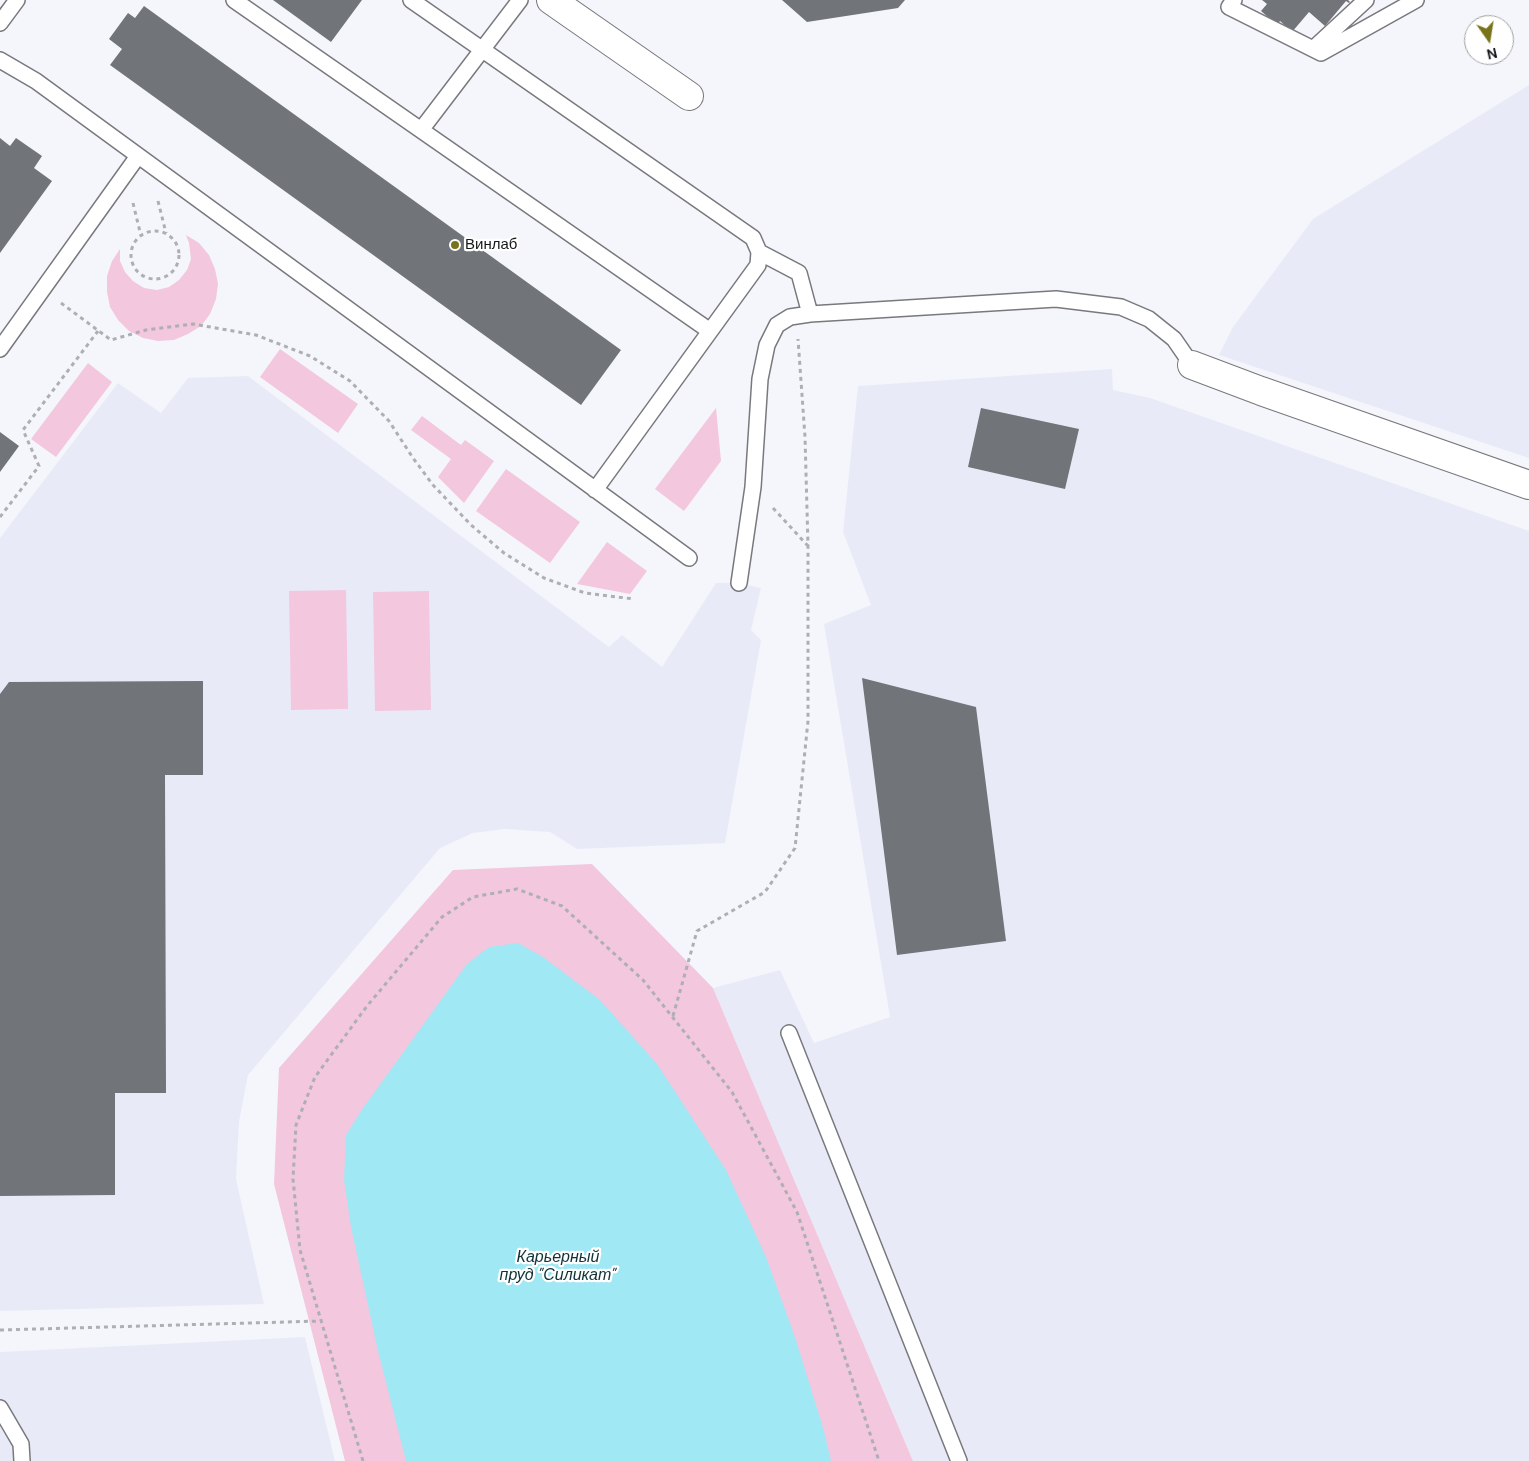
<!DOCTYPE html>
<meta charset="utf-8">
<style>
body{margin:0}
#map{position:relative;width:1529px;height:1461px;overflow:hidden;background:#f5f6fb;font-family:"DM Sans",sans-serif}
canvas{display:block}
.north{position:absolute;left:1464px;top:15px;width:50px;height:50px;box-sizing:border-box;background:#fff;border:1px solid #a2a2a3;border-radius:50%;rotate:167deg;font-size:14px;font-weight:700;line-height:20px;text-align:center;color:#161718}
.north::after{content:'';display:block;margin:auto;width:18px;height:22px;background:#787419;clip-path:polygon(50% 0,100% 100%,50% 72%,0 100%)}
</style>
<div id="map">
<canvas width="1529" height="1461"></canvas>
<div class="north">N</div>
</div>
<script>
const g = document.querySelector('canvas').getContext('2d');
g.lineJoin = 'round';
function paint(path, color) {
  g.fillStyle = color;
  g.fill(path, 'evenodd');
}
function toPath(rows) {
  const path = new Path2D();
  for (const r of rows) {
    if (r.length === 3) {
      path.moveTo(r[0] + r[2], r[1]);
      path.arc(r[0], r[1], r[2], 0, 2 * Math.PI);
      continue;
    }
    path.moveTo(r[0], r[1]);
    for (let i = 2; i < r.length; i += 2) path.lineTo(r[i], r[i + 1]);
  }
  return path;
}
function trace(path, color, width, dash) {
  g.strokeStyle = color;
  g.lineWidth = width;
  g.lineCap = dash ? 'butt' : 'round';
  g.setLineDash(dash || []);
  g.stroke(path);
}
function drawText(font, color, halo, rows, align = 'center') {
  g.font = font + ' "DM Sans",sans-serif';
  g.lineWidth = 4.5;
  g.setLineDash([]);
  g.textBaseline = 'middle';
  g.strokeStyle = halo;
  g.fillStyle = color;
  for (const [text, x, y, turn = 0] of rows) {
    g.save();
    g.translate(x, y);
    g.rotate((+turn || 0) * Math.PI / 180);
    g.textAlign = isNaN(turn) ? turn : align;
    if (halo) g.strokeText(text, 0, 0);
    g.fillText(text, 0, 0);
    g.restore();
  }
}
paint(toPath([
 [1529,85,1529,458,1219,355,1233,327,1313,219],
 [1112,369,1113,390,1150,398,1529,531,1529,1461,913,1461,713,988,780,970,814,1043,890,1017,824,624,871,605,843,532,858,386],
 [248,376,609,647,622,635,662,667,716,583,739,583,761,588,751,630,761,640,725,843,577,849,550,832,505,829,473,833,440,848,248,1075,239,1122,236,1179,264,1304,0,1311,0,538,118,383,161,413,188,378],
 [305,1337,335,1461,0,1461,0,1352]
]), '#e8ebf7');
paint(toPath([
 [186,235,199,243,209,255,215,269,218,284,216,299,210,314,201,326,188,334,174,340,158,341,143,338,129,331,118,320,110,307,107,292,107,276,112,261,120,249,120,261,125,272,133,281,144,288,157,290,169,287,179,280,187,270,191,259,189,243],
 [280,349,358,404,338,433,260,377],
 [88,363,112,382,56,457,31,439],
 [716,408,721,461,684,511,655,489],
 [422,416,461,445,465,440,494,461,464,503,438,477,451,459,411,430],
 [506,469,580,522,550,563,476,511],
 [607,542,647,571,630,594,577,584],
 [346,590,348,709,291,710,289,591],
 [429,591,431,710,375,711,373,592],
 [592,864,713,988,913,1461,345,1461,274,1184,279,1068,453,870]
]), '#f3c7de');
paint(toPath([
 [518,943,543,957,600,1000,657,1064,726,1170,766,1257,795,1337,824,1431,831,1461,406,1461,378,1351,351,1227,344,1180,346,1135,361,1111,467,964,489,947]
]), '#a1e8f5');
paint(toPath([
 [273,0,362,0,331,42],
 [782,0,905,0,898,8,807,22],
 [1262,0,1348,0,1350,2,1349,3,1346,1,1325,26,1309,12,1292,32,1280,21,1277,25,1261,11,1267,4],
 [144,6,621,350,581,405,110,65,122,49,109,39,128,13,135,18],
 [0,138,10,146,16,138,42,156,34,168,52,181,0,253],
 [981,408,1079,429,1065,489,968,467],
 [0,432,19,446,0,472],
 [862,678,976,707,1006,941,897,955],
 [203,681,203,775,165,775,166,1093,115,1093,115,1195,0,1196,0,694,9,682]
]), '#717478');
const lane = toPath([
 [234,0,710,331],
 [411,0,753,238,759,252,758,265,595,490],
 [1234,0,1229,7,1321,53,1416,0],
 [0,23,17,0],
 [1313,49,1366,0],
 [0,60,36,81,689,558],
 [421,130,520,0],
 [759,252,799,273,810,314,1056,299,1121,307,1149,319,1174,339,1192,365],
 [0,349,138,156],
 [739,583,753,487,760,379,767,345,777,325,790,317,810,314],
 [789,1033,959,1461],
 [0,1408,21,1444,22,1461]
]);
const street = toPath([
 [551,0,689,96],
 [1192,365,1261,391,1529,485]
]);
trace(lane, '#78797d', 18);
trace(street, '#78797d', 30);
trace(toPath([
 [158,201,166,233],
 [133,203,141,236],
 [155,255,24],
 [61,303,111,340,146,330,193,324,256,335,310,356,350,381,389,421,413,458,433,485,471,525,504,553,544,578,585,593,634,599],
 [773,508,808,546],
 [0,517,39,466,23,430,98,331],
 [673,1016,697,931,765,892,795,848,808,721,808,546,805,437,798,339],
 [0,1330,321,1321],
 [363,1461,300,1250,293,1179,296,1125,315,1077,367,1006,442,917,473,897,517,889,562,906,643,980,732,1092,797,1212,879,1461]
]), '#aeafb2', 3, [4, 4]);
trace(lane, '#fff', 15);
trace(street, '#fff', 28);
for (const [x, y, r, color] of [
 [455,245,5,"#787419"]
]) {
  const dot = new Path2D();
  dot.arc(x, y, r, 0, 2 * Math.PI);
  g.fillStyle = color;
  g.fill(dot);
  trace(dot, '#fff', 2);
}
drawText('15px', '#161718', '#fff', [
 ["Винлаб",465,245]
], 'left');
drawText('italic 16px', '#103339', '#fff', [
 ["Карьерный",558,1258],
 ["пруд \"Силикат\"",558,1276]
]);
</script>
